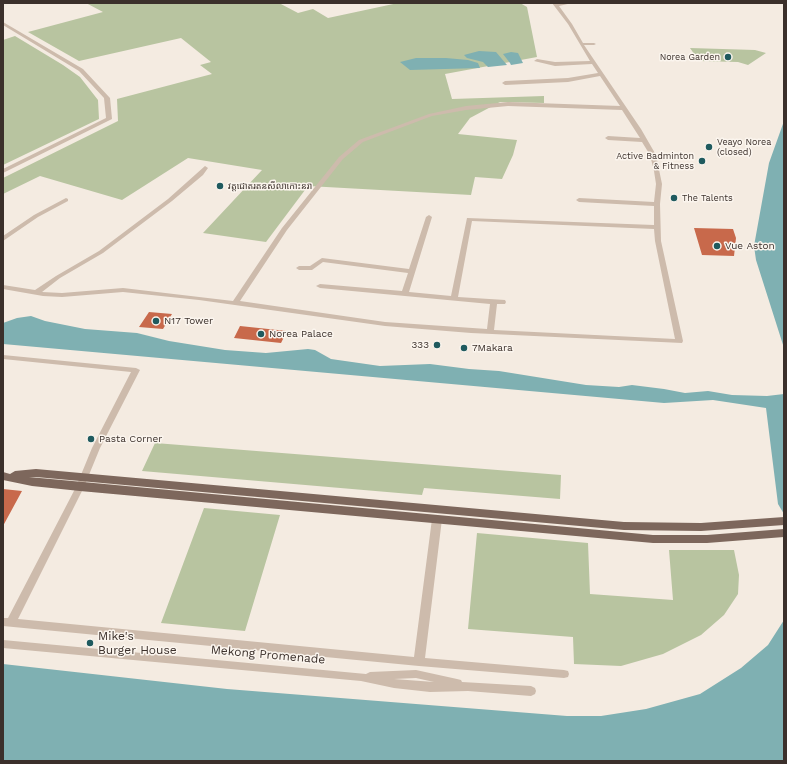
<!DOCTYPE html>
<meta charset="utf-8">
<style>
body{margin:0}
#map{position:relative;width:787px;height:764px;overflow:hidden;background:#f4ebe1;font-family:"Work Sans",sans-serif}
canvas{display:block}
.frame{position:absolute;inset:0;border:4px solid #3b302b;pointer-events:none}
</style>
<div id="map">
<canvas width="787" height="764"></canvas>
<div class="frame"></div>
</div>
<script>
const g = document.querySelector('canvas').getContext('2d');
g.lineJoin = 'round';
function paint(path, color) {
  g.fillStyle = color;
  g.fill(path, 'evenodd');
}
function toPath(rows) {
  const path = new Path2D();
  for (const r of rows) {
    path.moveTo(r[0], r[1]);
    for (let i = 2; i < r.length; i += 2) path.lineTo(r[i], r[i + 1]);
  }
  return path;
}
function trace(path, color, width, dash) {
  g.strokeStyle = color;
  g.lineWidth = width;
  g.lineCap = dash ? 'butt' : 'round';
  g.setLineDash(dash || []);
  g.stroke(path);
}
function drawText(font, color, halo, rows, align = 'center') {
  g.font = font + ' "Work Sans","Noto Sans Khmer",sans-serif';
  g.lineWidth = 3;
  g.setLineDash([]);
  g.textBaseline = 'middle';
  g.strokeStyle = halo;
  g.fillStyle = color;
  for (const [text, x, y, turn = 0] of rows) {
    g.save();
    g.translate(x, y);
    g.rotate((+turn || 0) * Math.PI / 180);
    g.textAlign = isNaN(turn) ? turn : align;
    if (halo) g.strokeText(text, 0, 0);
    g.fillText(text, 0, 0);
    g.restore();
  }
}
paint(toPath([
 [86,3,279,3,298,13,313,9,328,18,398,3,520,3,527,7,537,57,445,74,452,99,544,96,544,103,500,102,470,118,458,134,517,140,513,155,502,179,475,177,471,195,308,186,266,242,203,233,262,170,188,158,122,200,40,176,3,194,3,178,118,121,117,99,212,74,200,65,211,62,181,38,79,61,28,32,103,12],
 [15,36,63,65,80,77,98,100,99,119,3,165,3,40],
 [690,48,755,50,766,53,748,65,738,62,699,61],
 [155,443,561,475,560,499,424,488,422,495,142,471],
 [204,508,280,515,245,631,161,623],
 [477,533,588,543,590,594,673,600,669,550,734,550,739,575,738,594,724,615,701,635,663,654,621,666,574,664,573,637,468,629]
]), '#b8c4a0');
paint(toPath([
 [479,51,496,52,507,65,488,67,483,62,467,58,464,55],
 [511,52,518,53,523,63,511,65,510,63,503,54],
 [416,58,446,58,468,60,478,63,480,68,410,70,400,62],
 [784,121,784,348,756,260,754,246,769,163],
 [31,316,45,321,85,329,137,333,169,341,225,350,266,353,308,349,315,350,331,359,380,366,430,364,469,369,499,371,586,385,619,387,632,385,664,389,685,393,708,391,732,395,767,396,784,394,784,514,778,504,766,408,713,400,664,403,3,344,3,323,17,318],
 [784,620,784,761,3,761,3,664,227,689,567,716,601,716,646,709,700,694,741,668,768,645]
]), '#7fb0b2');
paint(toPath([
 [694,228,733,229,736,238,734,256,702,255],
 [149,312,172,314,163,329,139,327],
 [240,326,287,331,281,343,234,338],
 [3,489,22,491,3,526]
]), '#c8694b');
paint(toPath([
 [552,3,572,3,559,6,572,24,583,43,594,43,596,44,594,45,584,45,641,129,656,155,662,184,660,204,661,241,683,341,682,343,471,333,385,326,199,300,123,292,62,297,43,296,3,289,3,285,35,290,56,276,99,251,168,199,205,166,208,168,203,175,172,201,103,253,60,278,42,292,62,293,123,288,233,301,282,228,339,157,359,140,429,114,466,106,508,102,620,106,600,76,568,82,505,85,502,83,505,81,568,78,598,73,592,64,555,66,534,61,537,59,555,62,590,61,568,24,552,3],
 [508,106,622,110,640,138,608,136,605,138,608,140,642,142,650,155,654,171,656,184,654,202,579,198,576,200,579,202,654,206,654,225,467,218,451,296,409,292,432,217,429,215,426,217,409,269,322,258,310,266,299,266,296,268,299,270,312,270,323,262,408,273,402,291,320,284,316,286,320,288,490,304,487,329,385,322,240,301,287,230,343,159,363,142,432,116,466,110,508,106],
 [472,221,654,229,655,241,675,339,494,330,497,304,505,304,506,302,505,300,458,297,472,221],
 [3,22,83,69,110,98,112,119,3,173,3,169,106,118,104,98,79,71,3,25,3,22],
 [66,198,68,199,68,201,38,217,3,241,3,236,34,215,66,198],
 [3,355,136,368,140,370,100,448,84,487,18,619,414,657,432,519,434,517,437,516,440,517,442,519,425,658,564,670,568,671,569,674,568,677,564,678,419,666,3,626,3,618,8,618,76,487,92,448,131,372,3,359,3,355],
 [3,640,366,674,370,672,416,670,457,679,461,680,462,682,531,686,535,688,536,691,535,694,531,696,468,691,430,692,394,688,361,681,3,648,3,640],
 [416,678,434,682,394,679,416,678]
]), '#cdbbac');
paint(toPath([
 [36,469,624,522,701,523,784,517,784,525,701,531,624,530,36,477,29,477,653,535,707,535,784,529,784,537,707,543,653,543,80,491,32,486,3,480,3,472,10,474,15,471,36,469]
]), '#7d675c');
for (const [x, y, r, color] of [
 [728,57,4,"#1f5a5e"],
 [709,147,4,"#1f5a5e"],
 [702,161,4,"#1f5a5e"],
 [220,186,4,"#1f5a5e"],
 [674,198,4,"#1f5a5e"],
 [717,246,4,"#1f5a5e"],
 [156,321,4,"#1f5a5e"],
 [261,334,4,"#1f5a5e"],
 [437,345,4,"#1f5a5e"],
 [464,348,4,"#1f5a5e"],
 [91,439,4,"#1f5a5e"],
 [90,643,4,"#1f5a5e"]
]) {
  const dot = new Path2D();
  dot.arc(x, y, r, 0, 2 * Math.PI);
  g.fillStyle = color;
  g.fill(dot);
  trace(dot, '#fbf5ee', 1.5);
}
drawText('9px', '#3b302b', '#fbf5ee', [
 ["Norea Garden",720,57,"right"],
 ["Veayo Norea",717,142],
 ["(closed)",717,152],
 ["Active Badminton",694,156,"right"],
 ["& Fitness",694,166,"right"],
 ["វត្តជោតរតនសីលាកោះនរា",228,186],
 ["The Talents",682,198]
], 'left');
drawText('10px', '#3b302b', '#fbf5ee', [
 ["Vue Aston",725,246],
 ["N17 Tower",164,321],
 ["Norea Palace",269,334],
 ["333",429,345,"right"],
 ["7Makara",472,348],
 ["Pasta Corner",99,439]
], 'left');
drawText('12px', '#3b302b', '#fbf5ee', [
 ["Mike's",98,636],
 ["Burger House",98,650]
], 'left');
drawText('12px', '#3b302b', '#fbf5ee', [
 ["Mekong Promenade",268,655,5]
]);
</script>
